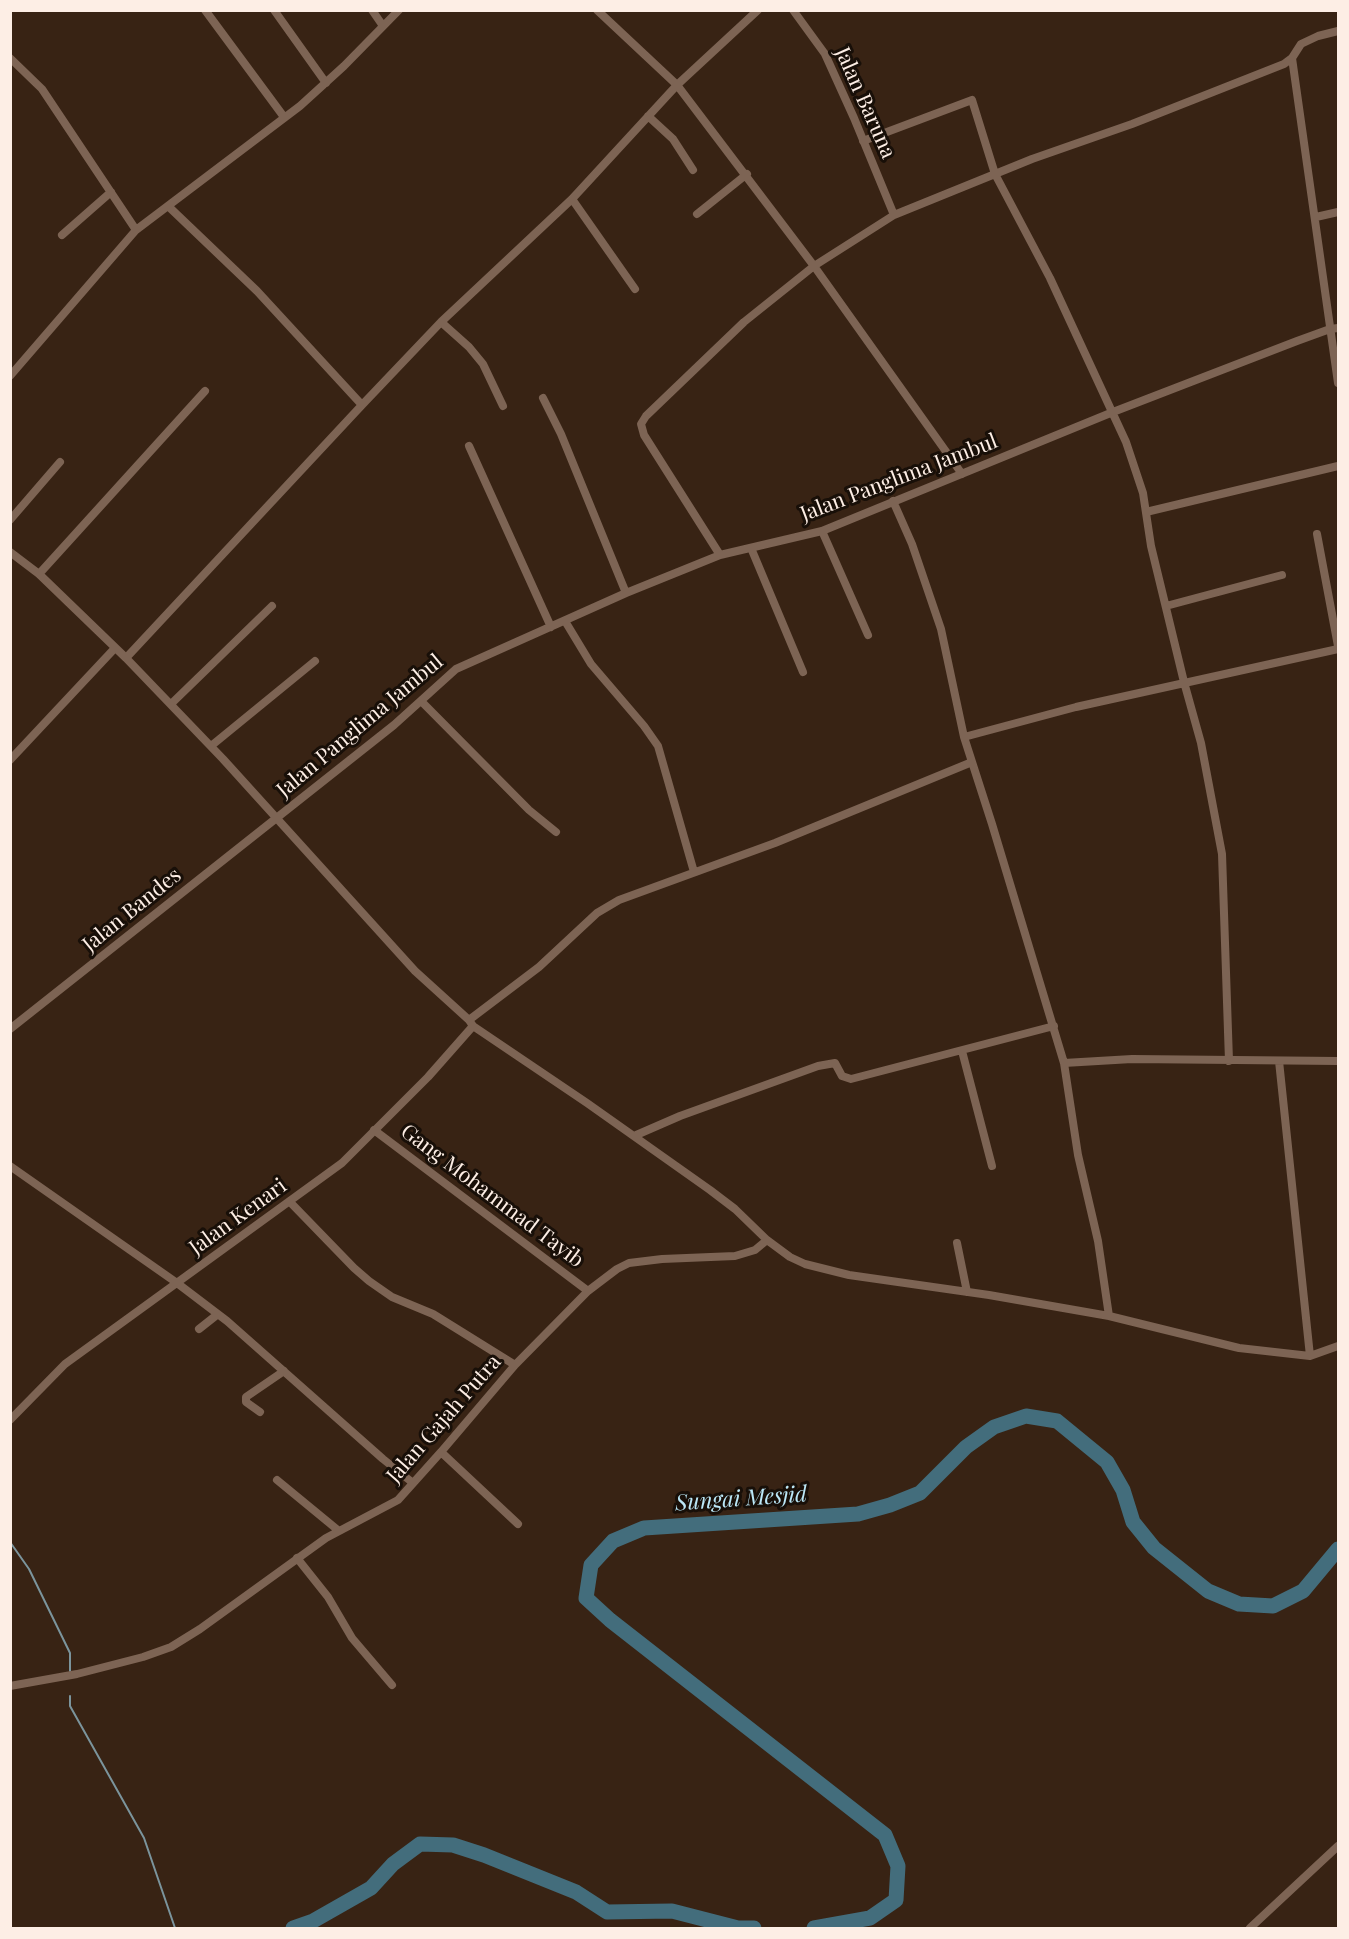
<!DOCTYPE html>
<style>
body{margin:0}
#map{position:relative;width:1349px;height:1939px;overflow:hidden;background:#382314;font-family:"Playfair Display",serif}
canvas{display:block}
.frame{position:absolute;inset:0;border:12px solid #fdeee5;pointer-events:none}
</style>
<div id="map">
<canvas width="1349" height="1939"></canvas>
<div class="frame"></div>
</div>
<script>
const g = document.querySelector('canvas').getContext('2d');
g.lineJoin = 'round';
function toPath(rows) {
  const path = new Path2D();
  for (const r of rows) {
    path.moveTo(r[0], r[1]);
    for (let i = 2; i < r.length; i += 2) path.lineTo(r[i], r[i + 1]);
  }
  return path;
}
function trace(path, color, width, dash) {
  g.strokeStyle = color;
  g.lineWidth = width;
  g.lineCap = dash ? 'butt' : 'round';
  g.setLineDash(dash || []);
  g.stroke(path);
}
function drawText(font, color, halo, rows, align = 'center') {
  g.font = font + ' "Playfair Display",serif';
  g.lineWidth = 6;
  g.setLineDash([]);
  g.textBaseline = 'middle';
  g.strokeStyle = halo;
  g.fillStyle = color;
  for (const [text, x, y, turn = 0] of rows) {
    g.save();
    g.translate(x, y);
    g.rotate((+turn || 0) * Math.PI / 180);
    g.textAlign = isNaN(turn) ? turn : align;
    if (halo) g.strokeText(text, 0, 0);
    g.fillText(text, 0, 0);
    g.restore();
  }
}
trace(toPath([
 [10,1542,29,1569,70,1653,70,1671],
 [70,1696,70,1706,144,1838,175,1928]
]), '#7b949c', 2);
trace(toPath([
 [293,1928,313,1921,371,1888,393,1864,420,1844,453,1845,484,1855,576,1892,607,1912,672,1911,738,1928,754,1928],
 [814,1928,870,1918,896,1900,898,1866,885,1835,610,1620,586,1598,591,1565,613,1541,644,1528,858,1514,890,1505,920,1493,966,1447,994,1427,1026,1416,1057,1421,1107,1462,1123,1490,1133,1522,1154,1548,1208,1591,1239,1604,1273,1606,1303,1591,1338,1549]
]), '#436d7c', 15);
trace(toPath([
 [205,10,284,117],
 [274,10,326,83],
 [372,10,383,26],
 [597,10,677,85,814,266,962,474],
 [793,10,825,54,854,118,894,215],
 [10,58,42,89,136,230],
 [1292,58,1338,383],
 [648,116,673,139,693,170],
 [863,141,972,100,995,174,1050,278,1126,442,1143,493,1151,546,1184,682,1201,743,1222,854,1229,1061],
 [572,199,635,289],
 [168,206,257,291,362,405],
 [697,214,747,174],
 [1316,217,1338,212],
 [62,235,111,192],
 [441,322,469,347,483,364,503,406],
 [10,376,136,230,300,106,344,66,399,10],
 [543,398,561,434,626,593],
 [469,446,551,627],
 [893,501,912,544,941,629,964,737,992,824,1064,1063,1078,1155,1098,1241,1109,1316],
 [1146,512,1338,466],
 [10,520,60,462],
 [822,531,868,635],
 [1317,534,1338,646],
 [751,548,803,672],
 [10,552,39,574,126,658,223,759,415,971,469,1020,473,1026,587,1103,710,1190,735,1209,767,1240,790,1257,805,1264,849,1275,989,1295,1109,1316,1239,1348,1310,1356,1338,1346],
 [720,555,644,435,641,424,646,416,744,322,814,266,894,215,1032,159,1132,124,1284,64,1292,58,1301,44,1318,36,1338,31],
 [39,574,205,391],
 [1166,606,1282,575],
 [565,621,591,664,644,726,658,746,694,872],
 [126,658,362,405,441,322,572,199,677,85,758,10],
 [422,702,529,810,556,832],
 [171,704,272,606],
 [964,737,1076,707,1338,649],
 [211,746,315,661],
 [10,760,115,648],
 [469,1020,539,967,597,913,619,900,775,843,972,762],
 [10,1029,394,725,456,669,626,593,720,555,822,531,1113,412,1297,341,1330,329,1338,328],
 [962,1051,992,1166],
 [1279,1061,1310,1356],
 [1064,1063,1132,1059,1338,1061],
 [374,1130,588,1291],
 [634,1136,680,1116,818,1066,835,1063,842,1076,851,1079,1054,1026],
 [10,1166,177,1283,227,1321,383,1459,413,1483],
 [290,1202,354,1268,369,1281,392,1297,433,1314,515,1365],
 [957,1243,967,1292],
 [199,1329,218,1314],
 [260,1412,246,1402,246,1397,284,1371],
 [10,1420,65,1364,342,1163,428,1077,473,1026],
 [441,1452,518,1524],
 [277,1480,339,1531],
 [297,1558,328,1597,352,1638,392,1685],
 [10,1686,77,1674,143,1657,171,1647,200,1629,326,1538,398,1500,441,1452,515,1365,588,1291,617,1269,629,1263,662,1259,735,1256,755,1250,767,1240],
 [1250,1928,1338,1846]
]), '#7d6454', 8);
drawText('21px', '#fdeee5', '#180f08', [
 ["Jalan Baruna",865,103,66],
 ["Jalan Panglima Jambul",899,478,-21],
 ["Jalan Panglima Jambul",360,726,-40],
 ["Jalan Bandes",132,910,-39],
 ["Gang Mohammad Tayib",492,1196,37],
 ["Jalan Kenari",238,1217,-36],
 ["Jalan Gajah Putra",444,1419,-49]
]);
drawText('italic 22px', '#bce8f8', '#180f08', [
 ["Sungai Mesjid",741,1499,-4]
]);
</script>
